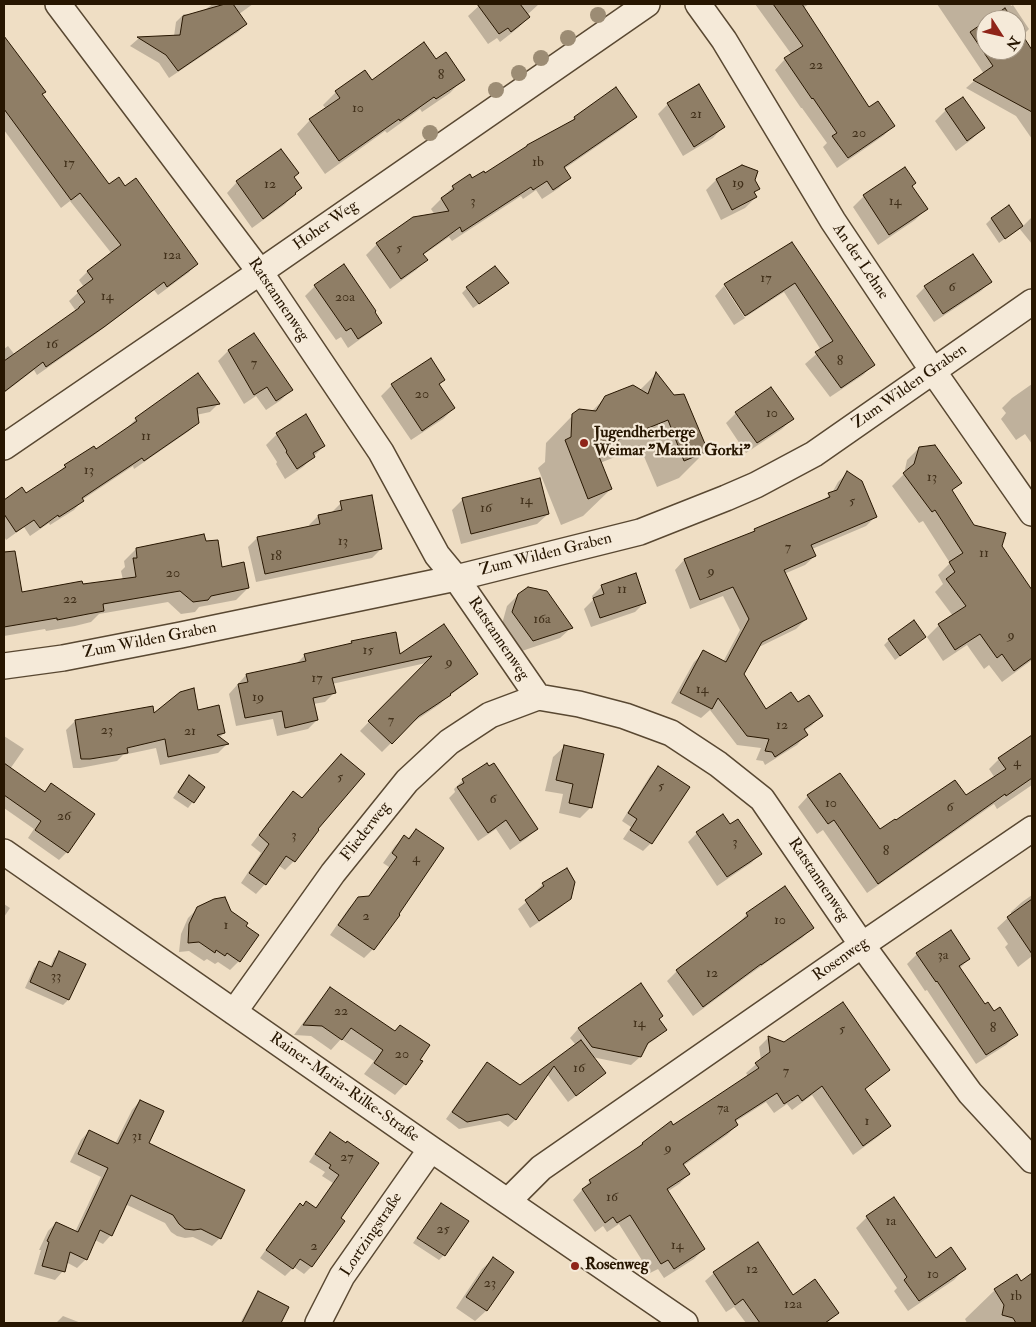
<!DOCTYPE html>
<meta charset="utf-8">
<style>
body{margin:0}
#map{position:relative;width:1036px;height:1327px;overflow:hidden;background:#efdec4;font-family:"IM FELL Double Pica",serif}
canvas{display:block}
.frame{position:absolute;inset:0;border:5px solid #271601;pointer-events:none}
.north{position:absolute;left:976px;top:10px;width:50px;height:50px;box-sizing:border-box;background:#f5ead9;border:1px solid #a39583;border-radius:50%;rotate:125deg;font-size:14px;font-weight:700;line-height:20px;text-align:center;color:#271601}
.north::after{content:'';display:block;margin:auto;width:18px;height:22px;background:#8f2418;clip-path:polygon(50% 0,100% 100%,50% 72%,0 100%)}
</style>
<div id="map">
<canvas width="1036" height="1327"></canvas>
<div class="frame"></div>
<div class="north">N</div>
</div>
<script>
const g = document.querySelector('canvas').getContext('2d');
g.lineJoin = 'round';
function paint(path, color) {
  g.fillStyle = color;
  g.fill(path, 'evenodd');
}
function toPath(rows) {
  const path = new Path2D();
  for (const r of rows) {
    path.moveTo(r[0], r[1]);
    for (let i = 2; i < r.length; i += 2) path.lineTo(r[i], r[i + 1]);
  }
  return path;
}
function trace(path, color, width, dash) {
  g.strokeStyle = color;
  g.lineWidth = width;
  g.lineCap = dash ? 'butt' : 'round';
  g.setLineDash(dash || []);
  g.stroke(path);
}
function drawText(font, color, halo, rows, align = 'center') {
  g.font = font + ' "IM FELL Double Pica",serif';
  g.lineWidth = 4.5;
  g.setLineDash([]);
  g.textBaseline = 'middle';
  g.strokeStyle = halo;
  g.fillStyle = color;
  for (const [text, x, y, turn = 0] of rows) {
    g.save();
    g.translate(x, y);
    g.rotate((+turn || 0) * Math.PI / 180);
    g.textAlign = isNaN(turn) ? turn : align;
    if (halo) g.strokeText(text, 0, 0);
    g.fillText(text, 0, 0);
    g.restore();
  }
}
paint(toPath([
 [213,4,253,4,239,14,246,24,238,32,169,78,159,63,130,46,138,39,174,36,176,22,184,14,196,16],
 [481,4,539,4,527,15,529,17,518,28,500,42,497,38,488,44,468,16],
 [755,4,809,4,803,8,869,109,894,126,883,136,837,168,823,147,827,143,802,108,801,108,775,70,785,59,792,55],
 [937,4,1010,4,1011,6,1013,5,1029,29,1022,36,1027,48,1032,56,1032,139,1016,116,966,88,974,81,984,74],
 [986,20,1016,20,1016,50,986,50],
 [4,47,15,52,41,94,109,186,125,188,197,264,188,273,158,295,154,290,93,336,37,375,34,370,4,393,4,349,8,346,15,355,76,311,69,301,84,287,79,280,88,271,112,254,70,201,61,208,4,130],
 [435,60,463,79,450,93,422,112,420,109,387,133,385,131,325,174,297,134,310,120,326,109,323,105,336,92],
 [963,99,983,128,972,139,956,151,935,121,946,110],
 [668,104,723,127,713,138,683,156,658,114],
 [635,117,625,127,564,169,569,178,559,188,542,199,536,190,523,199,521,196,452,241,449,237,423,255,426,260,416,270,390,289,366,255,377,244,413,218,435,215,431,209,453,187,485,175,568,124,575,118],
 [293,177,301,188,284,205,252,228,227,193,237,182],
 [716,180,754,180,758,189,754,193,756,197,745,208,721,220,706,190],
 [911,187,926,209,915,220,878,245,853,207,864,196],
 [1008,207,1022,227,1032,217,1032,244,1019,228,999,243,986,224,991,219],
 [792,244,873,365,863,375,830,397,805,364,821,350,784,292,747,316,727,286,724,286],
 [495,268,507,283,502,288,473,308,462,293,467,288],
 [990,282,981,291,934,322,916,296,925,287],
 [315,286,380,323,370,332,348,348,341,337,336,340,305,296],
 [724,286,745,318,734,325,715,296],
 [254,334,291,390,281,400,266,410,256,396,244,404,218,361,228,351],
 [430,359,444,380,439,385,454,408,443,419,411,440,381,396,392,385],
 [656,374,706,451,679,478,657,487,640,447,600,463,611,489,583,516,561,525,538,468,545,462,546,443,573,415,591,412,606,397,640,390],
 [1032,384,1032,444,1025,434,1016,440,1001,419,1006,413,1002,408,1012,398],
 [218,404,210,412,196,415,198,422,189,431,134,469,133,466,82,500,82,501,74,510,50,525,49,523,30,536,24,527,6,540,4,536,4,501,21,489,26,495,56,475,65,466,96,451,127,428,136,419],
 [736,413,792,419,782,429,746,453,726,423],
 [277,434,324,446,303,467,285,479,276,464,277,462,266,445],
 [919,448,960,482,951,491,974,526,1001,546,1010,568,1032,598,1032,660,1002,682,989,665,984,669,967,645,943,661,927,637,939,625,953,616,935,592,943,584,938,575,950,563,923,521,919,523,892,486,904,474,907,460],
 [848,472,876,516,866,526,812,549,815,556,805,565,784,574,806,619,796,629,757,648,742,674,765,711,798,704,821,716,811,726,804,731,806,735,797,745,765,765,763,761,756,760,761,748,737,745,710,710,701,718,671,703,694,662,704,652,723,662,740,630,723,596,690,609,675,570,684,560,751,534,755,530,821,502,832,493,838,482],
 [463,499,548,514,537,524,461,544,452,510],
 [341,503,381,549,372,558,256,582,248,547,257,538,310,528,309,525,318,516,332,513,332,512],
 [136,549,221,569,248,588,236,600,199,607,195,612,181,614,168,602,99,614,91,622,75,626,46,631,45,629,4,636,4,584,19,581,21,593,123,580,121,571,125,567,124,561],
 [602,586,645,602,635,612,591,627,584,609,593,600,592,596],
 [518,595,571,628,560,638,522,651,502,624,507,606],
 [444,626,476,674,467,683,446,698,440,704,409,725,382,752,360,731,426,663,332,684,334,693,325,702,313,704,317,720,308,729,277,736,273,719,236,726,229,694,246,675,295,665,305,655,349,645,352,642,399,656],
 [889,640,919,642,895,660,884,645],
 [152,707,154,716,197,711,224,733,219,738,227,744,218,753,160,765,156,748,123,755,117,761,80,768,73,768,66,730,75,721],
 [4,736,24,749,10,769,44,793,51,785,67,852,59,860,28,838,34,829,4,808],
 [1026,740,1032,750,1032,785,997,809,994,804,867,893,823,830,817,834,798,807,808,796,879,831,896,822,965,797,995,778,989,769,999,759],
 [564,747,591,807,580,818,559,813,563,794,545,791,553,757],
 [658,768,688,787,651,843,643,851,623,839,631,827,622,821,650,776],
 [463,780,536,829,527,838,510,850,496,829,478,841,449,798,455,792,454,789],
 [184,782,204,787,188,808,173,798],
 [293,793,316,829,294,861,285,870,278,865,265,884,256,894,241,883,261,853,251,845,284,802],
 [730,826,760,854,751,863,717,886,688,842,697,833],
 [416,830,398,915,373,949,364,958,330,935,349,908,359,898,367,898,389,867,383,863,395,846,404,837,407,839],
 [543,884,570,898,561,907,530,928,518,909,536,894,535,892],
 [785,888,812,928,802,938,750,974,693,1016,667,981,677,971,737,926,737,925,747,914],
 [1032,895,1032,956,1018,967,1005,947,1008,944,997,928,1011,915,1011,912,1022,902],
 [4,904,10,908,4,917],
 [198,908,230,912,245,926,239,961,230,970,218,962,215,964,207,959,204,961,189,951,179,952,181,934,188,918],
 [59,953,84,964,68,1000,63,1005,25,988,34,968,39,963,50,967,54,958],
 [917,954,969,959,959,969,984,1006,1016,1035,1006,1045,976,1064,927,990,925,991,907,964],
 [641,985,658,1019,665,1029,657,1038,645,1046,640,1057,631,1065,592,1057,604,1073,597,1080,568,1102,547,1074,515,1120,508,1127,500,1121,459,1129,446,1119,480,1071,487,1064,520,1087,576,1045,570,1038,578,1029],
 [330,989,394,1032,405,1084,395,1095,364,1074,374,1061,341,1039,331,1050,311,1036,294,1035,320,1000],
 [769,1037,784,1044,888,1070,878,1079,864,1090,889,1126,879,1136,853,1155,812,1095,792,1110,787,1104,774,1113,766,1102,735,1122,737,1125,727,1135,683,1166,689,1174,679,1184,667,1192,704,1249,694,1259,664,1278,658,1269,650,1273,619,1224,607,1232,603,1226,595,1232,573,1200,590,1181,636,1150,642,1143,671,1123,673,1127,748,1076,746,1073,761,1060,759,1047],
 [140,1101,147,1143,220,1238,212,1246,193,1237,185,1238,177,1236,171,1232,165,1223,125,1204,111,1235,103,1244,95,1240,86,1259,77,1268,66,1262,63,1271,55,1280,34,1274,41,1250,39,1250,48,1231,56,1223,75,1232,101,1177,70,1162,81,1140,89,1131,115,1144,132,1110],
 [330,1134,345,1145,340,1218,344,1221,311,1267,304,1274,294,1267,285,1276,260,1258,293,1212,300,1205,302,1207,315,1209,333,1183,322,1176,325,1172,309,1162,323,1141],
 [441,1204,467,1222,444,1255,439,1260,413,1243,436,1210],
 [867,1217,936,1260,964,1269,954,1280,908,1311,894,1291,897,1288,856,1228],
 [493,1259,512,1272,486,1311,475,1321,456,1308,482,1269],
 [714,1273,837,1313,827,1323,746,1323,734,1307,726,1312,705,1281],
 [1032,1275,1032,1323,967,1323,965,1319,995,1290,1021,1282],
 [259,1293,288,1308,279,1323,240,1323,254,1298],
 [63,1316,81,1323,56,1323]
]), '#0003');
const building = toPath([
 [225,4,233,4,247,24,178,71,166,55,137,37,180,35,183,16,225,4],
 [477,4,520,4,530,17,511,32,508,28,499,34,477,4],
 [773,4,802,4,869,107,878,101,895,126,848,158,832,136,837,133,813,98,812,99,784,58,803,46,773,4],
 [1005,8,1013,20,988,20,992,17,1005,8],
 [986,21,986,50,1016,50,1016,25,1032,50,1032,112,973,80,993,66,970,32,986,21],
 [4,36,46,92,42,94,109,184,119,177,125,186,136,178,198,264,167,287,164,282,104,327,46,367,43,362,4,392,4,361,79,308,79,307,85,302,77,291,93,279,87,271,121,245,80,193,71,200,4,109,4,36],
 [424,42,436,59,446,52,465,80,436,99,434,97,400,121,399,119,339,161,309,119,340,98,335,91,365,70,372,80,424,42],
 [699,84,725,127,694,147,667,103,699,84],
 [616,87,637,117,564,167,571,178,553,190,547,181,533,190,531,187,462,232,460,227,423,254,428,260,401,279,376,243,413,217,449,211,441,198,454,189,452,186,470,174,472,178,484,171,485,173,527,146,527,145,575,119,574,117,616,87],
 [963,97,985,128,967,141,945,109,963,97],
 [281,149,299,173,294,177,302,188,295,193,296,194,263,219,236,181,281,149],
 [742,165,758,171,755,180,760,189,754,192,757,197,732,210,716,179,742,165],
 [905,167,916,183,912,186,928,209,889,235,863,195,905,167],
 [1009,205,1023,226,1005,239,991,218,1009,205],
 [792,242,875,365,841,388,815,352,833,341,795,283,745,316,724,284,792,242],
 [973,254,992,282,943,314,924,286,973,254],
 [344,264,376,311,375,312,382,323,358,339,351,328,346,331,314,285,344,264],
 [495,266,509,283,479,304,466,287,495,266],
 [254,333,293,390,276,401,267,387,254,395,228,350,254,333],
 [431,358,445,380,439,384,455,408,422,431,391,384,431,358],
 [656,372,674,395,684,394,708,451,684,461,668,420,596,449,612,489,588,499,565,440,571,437,572,414,579,409,596,411,605,396,633,385,648,394,656,372],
 [198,373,220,404,197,408,199,423,144,461,142,458,82,498,84,501,59,517,58,515,40,528,34,520,16,532,4,514,4,500,22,487,26,493,66,467,64,465,94,446,96,449,137,421,135,418,198,373],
 [771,387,794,419,757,443,735,412,771,387],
 [306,414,325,446,313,453,315,457,297,469,286,452,287,451,276,433,306,414],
 [935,445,962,483,952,490,974,525,1006,533,1002,546,1032,590,1032,658,1014,671,1002,654,997,658,980,634,955,650,938,624,966,606,946,579,955,572,949,562,963,553,935,510,932,512,903,473,914,464,919,447,935,445],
 [847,471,862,481,877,517,811,545,816,556,784,570,807,619,762,642,744,674,766,709,791,692,798,702,809,695,823,716,804,729,808,735,775,757,772,752,765,751,769,739,747,736,718,698,712,709,680,693,703,650,726,662,749,619,733,587,700,600,684,559,755,531,754,529,830,497,828,493,837,490,847,471],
 [540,478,549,514,471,534,462,498,540,478],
 [372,495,382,549,265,574,257,537,320,524,318,515,342,510,340,501,372,495],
 [204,534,206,541,218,540,222,567,244,562,249,588,211,596,208,600,193,602,180,591,103,604,104,611,88,614,57,620,57,618,4,627,4,552,15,551,22,592,82,581,83,584,136,577,133,558,137,558,136,548,204,534],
 [636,573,646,603,600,618,593,598,604,594,601,585,636,573],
 [528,587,547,591,573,628,533,641,512,612,518,594,528,587],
 [914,620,926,637,900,656,888,639,914,620],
 [444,624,478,674,450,694,451,695,419,716,392,744,368,721,432,656,332,678,336,693,313,698,318,720,285,728,282,711,245,718,238,684,248,682,246,674,306,661,304,654,352,643,351,641,396,632,400,654,444,624],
 [194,688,198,710,219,705,225,733,217,735,229,744,168,757,165,739,127,748,128,753,90,759,81,759,75,720,153,706,154,713,180,692,194,688],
 [1032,735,1032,778,1006,796,1005,794,878,884,834,820,828,824,807,795,840,773,880,829,895,819,896,820,955,780,966,795,1006,769,998,758,1032,735],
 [564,745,604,754,592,808,569,803,573,784,556,780,564,745],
 [341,754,365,774,318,829,319,830,295,862,286,856,266,885,249,873,269,844,259,835,293,791,302,798,341,754],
 [4,763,45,792,51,783,95,814,68,853,35,830,41,821,4,795,4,763],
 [487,763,489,766,494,763,538,829,520,841,506,820,488,833,457,787,464,783,462,779,487,763],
 [658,766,690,787,652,844,630,830,637,819,628,813,658,766],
 [189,775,205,787,194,803,178,792,189,775],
 [723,814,730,824,738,819,762,854,727,877,696,832,723,814],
 [416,829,444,848,399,914,400,915,374,950,338,925,358,897,369,896,397,857,392,853,404,835,409,839,416,829],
 [567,868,575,882,571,899,539,921,525,900,544,886,542,883,567,868],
 [785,886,814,928,761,965,761,964,703,1007,676,970,748,916,746,913,785,886],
 [225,897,231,911,248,923,246,926,259,935,240,962,227,953,225,956,216,950,215,953,199,942,188,943,189,924,197,907,214,899,225,897],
 [1032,899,1032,954,1007,917,1032,899],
 [951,930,970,959,959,966,985,1004,988,1002,994,1011,1000,1007,1018,1035,986,1055,937,981,936,982,916,953,951,930],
 [59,951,86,964,69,1000,30,982,39,961,52,967,59,951],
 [641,983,663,1016,659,1019,667,1030,648,1043,641,1057,592,1047,578,1028,641,983],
 [330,987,395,1031,400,1025,430,1045,420,1060,423,1061,406,1085,374,1063,383,1050,351,1028,342,1040,322,1026,303,1025,330,987],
 [843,1002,890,1070,865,1089,891,1126,863,1146,822,1086,802,1101,798,1095,784,1104,777,1093,735,1120,738,1125,683,1164,690,1174,667,1189,705,1249,674,1269,668,1260,661,1264,630,1215,617,1223,613,1217,605,1223,582,1189,591,1183,589,1180,643,1144,642,1143,671,1121,673,1125,759,1068,755,1063,770,1052,768,1036,784,1042,843,1002],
 [581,1040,606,1073,576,1096,554,1066,516,1120,508,1114,467,1122,452,1112,487,1062,520,1085,581,1040],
 [140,1100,164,1111,149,1143,245,1190,221,1239,201,1229,194,1230,185,1229,179,1224,173,1215,131,1195,112,1236,100,1230,87,1260,70,1252,65,1272,42,1266,49,1242,47,1241,56,1222,78,1232,108,1168,78,1154,89,1130,118,1144,140,1100],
 [330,1132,346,1143,347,1141,379,1163,341,1218,345,1221,312,1267,300,1259,293,1269,266,1250,300,1203,303,1206,306,1201,316,1208,339,1175,329,1168,331,1165,315,1154,330,1132],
 [894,1197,936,1258,951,1247,966,1269,919,1301,904,1280,907,1277,866,1216,894,1197],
 [441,1203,469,1221,445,1256,417,1238,441,1203],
 [758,1242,793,1295,815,1279,839,1313,825,1323,760,1323,743,1299,735,1305,713,1272,758,1242],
 [493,1257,514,1272,487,1311,466,1297,493,1257],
 [1032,1273,1032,1323,1016,1323,1013,1318,1002,1315,1004,1305,994,1289,1017,1274,1021,1281,1032,1273],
 [258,1291,289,1307,281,1323,242,1323,258,1291]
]);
paint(building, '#8f7e66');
trace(building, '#271601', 1);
const minor = toPath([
 [58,4,260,272,381,452,437,555,456,578,538,697,579,704,625,716,671,733,718,764,762,799,862,945,970,1093,1032,1160],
 [698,4,724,40,833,221,933,371,1032,513],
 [4,447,260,272,647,4],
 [4,666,63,658,181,635,456,578,640,532,726,498,756,485,814,454,1032,302],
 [4,852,431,1149,685,1323],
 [234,1012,333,873,407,781,449,742,490,715,538,697],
 [508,1201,541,1168,862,945,1032,829],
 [318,1323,342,1276,431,1149]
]);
trace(minor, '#594832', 28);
trace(minor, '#f5ead9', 25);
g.fillStyle = '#9c8c74';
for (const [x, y] of [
 [598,15],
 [568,38],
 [541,58],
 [519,73],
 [496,90],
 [430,133]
]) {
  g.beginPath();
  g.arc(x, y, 8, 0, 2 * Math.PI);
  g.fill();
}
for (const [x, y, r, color] of [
 [584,443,5,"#8f2418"],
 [575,1266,5,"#8f2418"]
]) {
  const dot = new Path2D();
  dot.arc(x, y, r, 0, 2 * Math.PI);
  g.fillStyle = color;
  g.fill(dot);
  trace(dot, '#f5ead9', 2);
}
drawText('14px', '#41301a', null, [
 ["22",816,66],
 ["8",441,76],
 ["10",358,109],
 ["21",696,115],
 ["20",859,134],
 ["1b",538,163],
 ["17",69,164],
 ["19",738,184],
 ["12",270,185],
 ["3",473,202],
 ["14",895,202],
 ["5",399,249],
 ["12a",172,256],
 ["17",766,279],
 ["6",952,288],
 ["14",107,297],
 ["20a",345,298],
 ["16",52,345],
 ["8",840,362],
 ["7",254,364],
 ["20",422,395],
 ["10",772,414],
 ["11",146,437],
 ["13",89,471],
 ["13",932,478],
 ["14",526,501],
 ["5",852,502],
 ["16",486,509],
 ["13",343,542],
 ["7",788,548],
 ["11",984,554],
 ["18",276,557],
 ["9",711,572],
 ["20",173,574],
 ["11",622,590],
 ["22",70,600],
 ["16a",542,620],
 ["9",1011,636],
 ["15",368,651],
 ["9",449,663],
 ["17",317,679],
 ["14",702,690],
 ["19",258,698],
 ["7",391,721],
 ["12",782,726],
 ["23",107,731],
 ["21",190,732],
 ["4",1017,763],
 ["5",340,778],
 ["5",661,787],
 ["6",493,800],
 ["10",831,804],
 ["6",950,808],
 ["26",64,817],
 ["3",294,836],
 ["3",735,843],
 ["8",886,852],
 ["4",416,859],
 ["2",366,917],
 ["10",780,921],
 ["1",226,926],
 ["3a",943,956],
 ["12",712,974],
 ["33",56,977],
 ["22",341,1012],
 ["14",639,1024],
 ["8",993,1029],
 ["5",842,1030],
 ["20",402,1055],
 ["16",579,1069],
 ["7",786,1072],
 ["7a",723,1109],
 ["1",867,1122],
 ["31",137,1137],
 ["9",668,1149],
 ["27",347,1158],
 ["16",612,1198],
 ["1a",891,1222],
 ["25",443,1230],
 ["14",677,1246],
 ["2",314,1247],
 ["12",752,1270],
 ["10",933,1275],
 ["23",490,1284],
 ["1b",1016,1297],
 ["12a",793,1305]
]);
drawText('16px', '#271601', '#f5ead9', [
 ["Hoher Weg",326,226,-35],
 ["An der Lehne",860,262,56],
 ["Ratstannenweg",278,300,56],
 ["Zum Wilden Graben",910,387,-35],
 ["Zum Wilden Graben",546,555,-14],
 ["Ratstannenweg",498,639,56],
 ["Zum Wilden Graben",150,641,-11],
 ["Fliederweg",366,832,-52],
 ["Ratstannenweg",818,880,56],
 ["Rosenweg",841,960,-35],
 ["Rainer-Maria-Rilke-Straße",344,1088,35],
 ["Lortzingstraße",372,1235,-56]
]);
drawText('bold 16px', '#271601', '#f5ead9', [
 ["Jugendherberge",594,434],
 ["Weimar \"Maxim Gorki\"",594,452],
 ["Rosenweg",585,1266]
], 'left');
</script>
